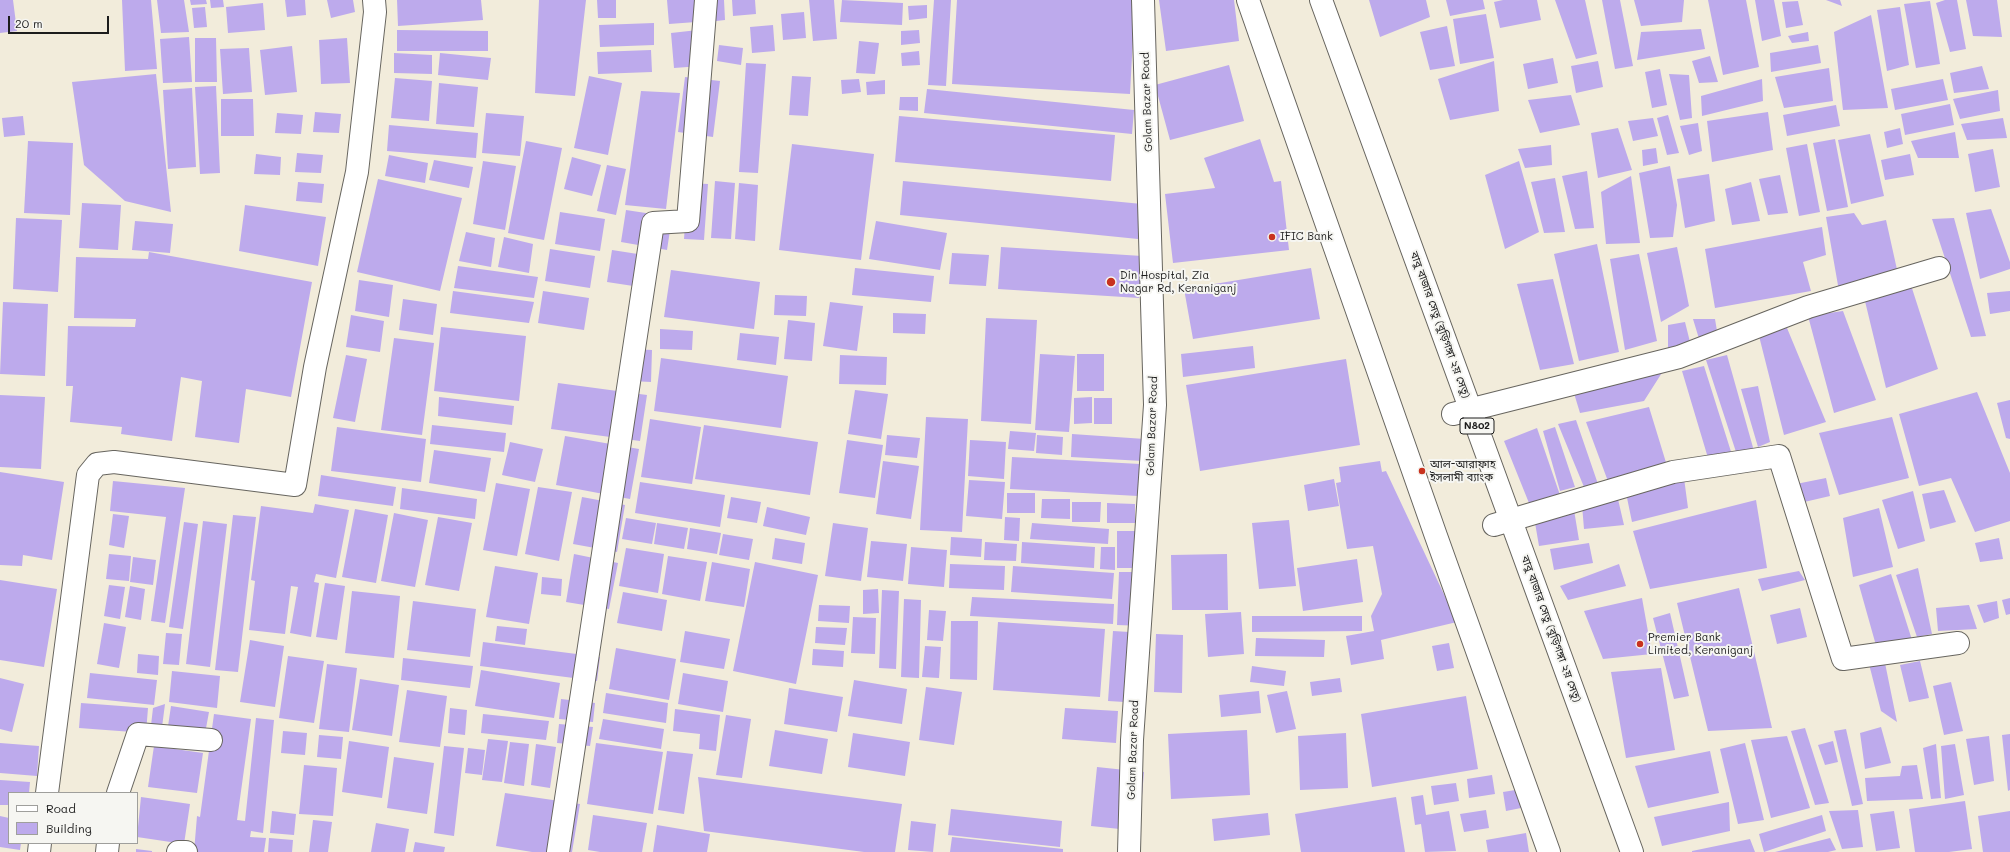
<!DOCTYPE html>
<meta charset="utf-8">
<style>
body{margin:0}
#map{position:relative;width:2010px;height:852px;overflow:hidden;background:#f2ecdb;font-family:Mali,sans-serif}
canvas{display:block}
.legend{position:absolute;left:8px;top:792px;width:130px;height:52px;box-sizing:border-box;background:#f6f6f2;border:1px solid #9f9f9c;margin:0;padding:5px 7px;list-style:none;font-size:12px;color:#1c1c1c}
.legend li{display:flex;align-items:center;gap:8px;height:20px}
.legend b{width:20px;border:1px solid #9f9f9c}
.scale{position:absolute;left:8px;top:16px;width:101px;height:18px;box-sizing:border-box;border:2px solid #1c1c1c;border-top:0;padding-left:5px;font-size:12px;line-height:14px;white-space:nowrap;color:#1c1c1c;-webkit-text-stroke:3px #f6f6f2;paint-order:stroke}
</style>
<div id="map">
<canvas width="2010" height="852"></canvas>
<ul class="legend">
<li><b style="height:5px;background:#fff"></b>Road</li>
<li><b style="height:11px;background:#bdaaec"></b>Building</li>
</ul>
<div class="scale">20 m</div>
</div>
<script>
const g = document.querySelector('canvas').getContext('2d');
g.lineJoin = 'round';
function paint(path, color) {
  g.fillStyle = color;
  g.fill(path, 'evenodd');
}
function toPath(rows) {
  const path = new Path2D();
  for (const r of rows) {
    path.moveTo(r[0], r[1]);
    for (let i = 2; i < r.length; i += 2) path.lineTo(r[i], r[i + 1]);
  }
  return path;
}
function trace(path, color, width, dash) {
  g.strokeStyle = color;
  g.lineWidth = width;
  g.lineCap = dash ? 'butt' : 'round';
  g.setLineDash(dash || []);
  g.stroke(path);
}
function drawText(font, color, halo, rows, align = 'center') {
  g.font = font + ' Mali,"Noto Sans Bengali",sans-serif';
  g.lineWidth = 4;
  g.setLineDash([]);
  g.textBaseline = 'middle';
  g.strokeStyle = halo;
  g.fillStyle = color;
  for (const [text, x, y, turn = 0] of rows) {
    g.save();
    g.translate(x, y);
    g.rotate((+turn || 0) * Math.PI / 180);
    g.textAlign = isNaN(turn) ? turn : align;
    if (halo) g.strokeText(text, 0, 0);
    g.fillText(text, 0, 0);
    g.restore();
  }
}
paint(toPath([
 [0,0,13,0,17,31,0,33],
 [122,0,151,0,157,69,125,71],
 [157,0,184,0,189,32,161,33],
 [190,0,206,0,207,4,191,5],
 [210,0,223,0,224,7,211,8],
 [285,0,305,0,306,15,287,17],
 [327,0,353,0,355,12,331,18],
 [397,0,481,0,483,20,398,26],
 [539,0,586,0,575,96,535,93],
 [597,0,616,0,616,18,598,18],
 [667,0,694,0,696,22,669,24],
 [697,0,724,0,725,20,699,23],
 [732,0,755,0,756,14,733,16],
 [809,0,834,0,837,39,813,41],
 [842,0,903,3,902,25,840,22],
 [934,0,951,0,946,86,928,85],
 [957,0,1135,0,1130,94,952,84],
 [1159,0,1234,0,1239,41,1166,51],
 [1369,0,1426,0,1430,17,1380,37],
 [1446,0,1483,0,1485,9,1450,16],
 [1503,0,1537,0,1541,20,1500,28,1494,2],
 [1555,0,1585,0,1597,54,1576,59],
 [1602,0,1620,0,1633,66,1615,69],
 [1634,0,1684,0,1682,22,1641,26],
 [1708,0,1746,0,1759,67,1723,75],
 [1755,0,1774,0,1781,36,1762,41],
 [1826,0,1840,0,1842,6],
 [1945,0,1957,0,1966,49,1950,52,1936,3],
 [1966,0,1997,0,2002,37,1973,36],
 [1798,1,1803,25,1786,28,1782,2],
 [1930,1,1940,64,1916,68,1904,4],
 [263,3,265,30,228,33,226,7],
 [927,5,927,18,909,20,908,6],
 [205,7,207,27,194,28,192,8],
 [1900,7,1909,65,1887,71,1877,10],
 [804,12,806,38,783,40,781,14],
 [1486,14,1494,58,1460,64,1453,19],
 [1871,15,1888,108,1843,110,1834,32],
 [654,23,654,45,600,47,599,25],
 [773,25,775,51,752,53,750,27],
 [1447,26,1455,66,1430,70,1420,32],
 [1701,29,1705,49,1637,60,1641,32],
 [397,30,488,31,488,51,397,51],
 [698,30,701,66,674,68,671,33],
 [919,30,920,43,901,45,901,31],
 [1808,32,1809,41,1792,43,1788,36],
 [189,37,192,82,163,83,160,39],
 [195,38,216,38,217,82,195,82],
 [347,38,350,83,321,84,319,40],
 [859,41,879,43,875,74,856,73],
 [719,45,743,48,741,65,717,61],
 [1818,45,1821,63,1771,72,1770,53],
 [292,46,297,92,265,95,260,50],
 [249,48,252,92,223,94,220,49],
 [651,50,652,72,598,74,597,52],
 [919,51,920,65,902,66,901,53],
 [394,53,432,55,432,74,394,73],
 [440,53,491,58,488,80,438,75],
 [1710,56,1718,82,1699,83,1692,61],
 [1553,58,1558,83,1528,89,1523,64],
 [1494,61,1499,111,1450,120,1438,79],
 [1598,61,1603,87,1576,93,1571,66],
 [746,63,766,64,758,173,739,172],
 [1229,65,1244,121,1170,140,1155,85],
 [1982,66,1989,89,1954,93,1950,73],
 [1829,68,1833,101,1784,108,1775,77],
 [1660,69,1667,105,1652,108,1645,72],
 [156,74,171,212,125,201,84,165,72,82],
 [1669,74,1689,75,1692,118,1680,120],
 [589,76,622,83,608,155,574,148],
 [792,76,811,77,808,116,789,115],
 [685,77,720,81,713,137,678,132],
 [395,78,432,81,429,121,391,118],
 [859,79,861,92,842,94,841,80],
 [1762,79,1763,101,1702,116,1701,96],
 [1943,79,1948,100,1895,110,1891,89],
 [885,80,885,94,867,95,866,82],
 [439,83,478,87,474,127,436,124],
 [216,86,220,173,200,174,195,87],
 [192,88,196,167,168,169,163,90],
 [927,89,1134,110,1132,134,924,113],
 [1998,90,2000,111,1960,119,1953,99],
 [641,91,680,93,666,209,625,205],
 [1571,95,1580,125,1540,133,1528,100],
 [900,97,918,97,918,111,899,110],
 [221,99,253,99,254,136,221,136],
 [1950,104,1954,125,1905,135,1901,114],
 [1836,105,1840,126,1787,136,1783,115],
 [315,112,341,114,339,133,313,132],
 [1768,112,1773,150,1712,162,1707,121],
 [277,113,303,115,301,134,275,133],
 [486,113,524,116,520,156,482,153],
 [1668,115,1679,153,1667,155,1657,118],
 [23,116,25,135,4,137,2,118],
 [899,116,1115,135,1111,181,895,162],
 [1653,118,1658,136,1633,141,1628,121],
 [2003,118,2007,138,1967,140,1961,124],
 [1698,123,1702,151,1689,155,1680,126],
 [389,125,478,133,476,158,387,151],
 [1618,128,1632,170,1598,178,1591,133],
 [1900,128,1903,144,1887,148,1884,132],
 [1955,132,1959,158,1918,158,1911,141],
 [1870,134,1884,196,1851,204,1838,140],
 [1260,139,1274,182,1281,181,1289,250,1173,263,1165,194,1215,188,1204,158],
 [1835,139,1848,207,1827,211,1813,143],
 [28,141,73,143,70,215,24,213],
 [526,141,562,148,544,240,508,233],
 [792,144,874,154,861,260,779,250],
 [1807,144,1820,212,1799,216,1786,148],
 [1551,145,1552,165,1525,168,1518,149],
 [1656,148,1658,163,1643,166,1642,150],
 [1993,149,2000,187,1975,192,1968,154],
 [297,153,323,155,321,173,295,172],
 [256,154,281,157,280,175,254,174],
 [1910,154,1914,175,1885,180,1881,160],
 [389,155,428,163,425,183,385,176],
 [572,157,601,165,592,196,564,189],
 [434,160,473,167,469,188,429,180],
 [483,161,516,166,505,230,473,224],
 [1519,161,1539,232,1505,249,1485,175],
 [607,165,626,169,616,215,597,211],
 [1670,166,1677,205,1673,237,1650,238,1639,173],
 [1587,171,1594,228,1575,229,1562,176],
 [1709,174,1715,221,1685,228,1677,179],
 [1780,175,1788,213,1768,215,1759,179],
 [1631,176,1640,243,1606,244,1601,192],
 [1555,178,1565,232,1544,233,1531,182],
 [378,179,462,198,440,291,357,272],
 [715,181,735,183,731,239,711,238],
 [903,181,1142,204,1138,239,900,215],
 [298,182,324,184,322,203,296,201],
 [1751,182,1760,221,1732,225,1725,189],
 [688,183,708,184,704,240,684,239],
 [739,183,758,185,755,241,735,239],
 [82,203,121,205,118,250,79,248],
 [245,205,326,217,318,266,239,251],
 [1991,209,2010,262,2010,269,1980,279,1966,213],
 [626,210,672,217,667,250,621,242],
 [560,212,605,219,600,251,555,244],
 [1854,213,1862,225,1886,220,1898,274,1839,291,1826,217],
 [16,218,62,220,58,292,13,289],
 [1954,218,1986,336,1971,337,1932,219],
 [135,221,173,224,170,253,132,250],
 [876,221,947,233,940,270,869,259],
 [1822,227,1826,255,1803,262,1811,291,1715,308,1705,249],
 [466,232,495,238,491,267,459,261],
 [504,237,533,244,529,273,498,267],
 [1597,244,1619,352,1579,361,1554,254],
 [1001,247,1142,256,1139,298,998,289],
 [1677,247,1689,306,1661,322,1647,253],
 [550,249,595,256,590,288,545,281],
 [612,250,657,257,653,289,607,282],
 [149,252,312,282,291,397,246,389,239,443,195,437,202,381,181,377,172,441,121,434,122,427,70,422,73,386,66,386,68,326,135,327,136,319,74,318,76,257,148,259],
 [952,253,989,255,986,286,949,284],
 [1639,254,1657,341,1625,350,1610,259],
 [458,266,538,277,534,298,454,288],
 [855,268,934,276,931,302,852,295],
 [1311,268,1320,319,1193,339,1184,289],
 [671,270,760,282,754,329,664,317],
 [1553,279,1574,364,1540,370,1517,284],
 [1909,279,1938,369,1886,388,1864,297],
 [359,280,393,285,389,317,355,311],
 [453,291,534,302,529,323,450,313],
 [543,291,589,298,584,330,538,323],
 [2010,291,2010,311,1990,314,1987,293],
 [775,295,807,296,806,316,774,315],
 [403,299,437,304,433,335,399,330],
 [3,302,48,304,45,376,0,374],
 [830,302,863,306,857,351,823,346],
 [1843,311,1876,400,1834,413,1808,316],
 [893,313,926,314,925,334,893,333],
 [351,315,384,321,380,352,346,347],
 [986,318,1037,320,1031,424,981,421],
 [1693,319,1715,319,1718,337,1700,342],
 [788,320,815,323,812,361,784,359],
 [1685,322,1690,342,1668,348,1668,325],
 [441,327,526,336,519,401,434,391],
 [1787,328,1826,422,1784,435,1758,332],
 [660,329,693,331,692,350,660,349],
 [740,333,779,337,776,365,737,360],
 [394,338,434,343,422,435,381,430],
 [1253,346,1255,368,1183,377,1181,354],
 [632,349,652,350,651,382,631,381],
 [1040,354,1075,356,1069,432,1035,430],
 [1077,354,1104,354,1104,391,1077,391],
 [346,355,367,359,355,422,333,418],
 [840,355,887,357,886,385,839,384],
 [1727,355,1754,451,1737,455,1706,360],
 [661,358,788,376,781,428,654,411],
 [1346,359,1360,445,1200,471,1186,385],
 [1704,366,1733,458,1711,468,1682,371],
 [1665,368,1644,401,1580,413,1573,390],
 [558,383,647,395,640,441,551,429],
 [1758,386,1770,442,1758,447,1741,389],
 [855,390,888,394,881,439,848,434],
 [1977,392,2010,473,2010,521,1975,532,1951,478,1919,486,1899,414],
 [0,395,45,397,41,469,0,467],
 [439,397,514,406,512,425,438,416],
 [1092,397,1092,423,1074,424,1074,398],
 [1094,398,1112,398,1112,424,1094,424],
 [2010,400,2010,439,2006,438,1997,403],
 [1649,407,1668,469,1609,484,1586,422],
 [926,417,968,419,962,532,920,530],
 [1892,417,1909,478,1839,495,1819,433],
 [650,419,701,427,692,484,641,477],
 [1576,420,1599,487,1584,487,1558,424],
 [432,425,506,433,504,452,430,444],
 [704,425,818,442,810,495,695,479],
 [337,427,426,439,421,482,331,471],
 [1555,427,1575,487,1560,491,1543,431],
 [1537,428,1561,498,1531,508,1504,441],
 [1010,431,1036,433,1034,451,1008,449],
 [1072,434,1145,439,1143,461,1071,457],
 [887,435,920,438,917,458,885,455],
 [1037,435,1063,437,1062,455,1036,453],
 [565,436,639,449,630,499,556,485],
 [847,440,883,445,875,498,839,493],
 [970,440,1006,442,1004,479,968,476],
 [510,442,543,449,535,482,502,475],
 [434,450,491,458,485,492,429,483],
 [1012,457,1140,464,1138,496,1010,489],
 [883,461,919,466,911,519,876,514],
 [1380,461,1382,472,1386,471,1457,622,1381,640,1384,659,1351,665,1346,636,1374,631,1371,616,1382,594,1373,546,1347,549,1336,483,1341,482,1339,467],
 [0,472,64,482,52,560,23,555,22,566,0,565],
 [321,475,396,487,393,506,318,496],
 [1684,478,1688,508,1632,522,1626,493],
 [1826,478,1830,496,1800,503,1796,484],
 [1334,479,1339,506,1308,511,1304,485],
 [969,480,1005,482,1002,519,966,516],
 [113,481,185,488,165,623,151,621,166,517,110,511],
 [640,482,725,495,720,527,635,513],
 [496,483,530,489,517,556,483,550],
 [538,487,572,492,559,561,525,554],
 [402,488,477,499,475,519,400,509],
 [1944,490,1956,522,1930,529,1922,494],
 [1913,491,1925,541,1898,549,1882,500],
 [1007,493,1035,493,1035,513,1007,513],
 [1617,495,1624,525,1584,529,1582,505],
 [582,497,625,505,617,552,573,544],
 [731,497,761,502,757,523,727,518],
 [1042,499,1070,499,1070,519,1041,518],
 [1756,500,1767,568,1650,589,1633,531],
 [1072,502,1101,502,1100,522,1072,522],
 [1107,503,1135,504,1135,523,1107,523],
 [315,504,349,510,336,578,316,574,314,582,319,583,311,637,290,633,298,587,291,586,285,634,249,630,255,581,251,580,261,506,313,513],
 [767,507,810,517,806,535,763,526],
 [1879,508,1893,567,1853,577,1843,518],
 [355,509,388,515,376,583,342,577],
 [1574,510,1579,540,1539,546,1534,517],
 [394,513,428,520,415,587,381,581],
 [113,514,129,516,124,548,109,545],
 [233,515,256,517,238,672,215,670],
 [438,517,472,523,459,591,425,585],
 [1005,517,1020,518,1019,541,1004,540],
 [626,518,656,523,652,544,622,539],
 [1289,520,1296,586,1259,589,1252,523],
 [203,521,227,524,210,667,186,664],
 [184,522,198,524,183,629,169,627],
 [657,523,688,528,684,549,654,544],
 [833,523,868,528,861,581,825,576],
 [1032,523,1109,529,1108,544,1030,539],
 [690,528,721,533,717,554,687,549],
 [1117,531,1144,531,1144,568,1117,568],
 [723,534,753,539,749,560,719,555],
 [951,537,982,539,981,557,950,555],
 [775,538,805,543,802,564,772,559],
 [1999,538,2003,559,1980,562,1975,543],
 [871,541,907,544,903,581,867,577],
 [985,542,1017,544,1016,561,984,560],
 [1022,542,1095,547,1094,568,1021,563],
 [1589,543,1593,563,1554,570,1550,549],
 [911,547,947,550,944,587,908,584],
 [1101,547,1115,547,1115,570,1100,569],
 [626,548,664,554,658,593,619,586],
 [109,554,131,556,129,581,106,579],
 [574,554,618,563,609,609,566,602],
 [1227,554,1228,610,1172,610,1171,555],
 [668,556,707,562,700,601,662,594],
 [133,557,156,560,153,585,130,582],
 [1357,559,1363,602,1303,611,1297,568],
 [712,562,750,569,744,607,705,601],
 [755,562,818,575,796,684,733,671],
 [950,564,1005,566,1004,590,949,588],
 [1619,564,1626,586,1568,600,1560,586],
 [495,566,538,573,529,624,486,617],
 [1013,566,1114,573,1112,599,1011,592],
 [1918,568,1932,634,1917,637,1896,575],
 [1799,571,1805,580,1762,591,1758,579],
 [1119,572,1145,572,1144,626,1117,625],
 [1891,574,1912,640,1877,649,1859,585],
 [542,577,562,579,561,596,541,594],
 [0,580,57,589,44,667,0,660],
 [325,583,345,586,337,640,316,637],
 [109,585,125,587,120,619,104,616],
 [130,586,145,589,141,620,125,617],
 [1739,588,1772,728,1708,731,1677,603],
 [878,589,879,613,863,614,863,590],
 [882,590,899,591,896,669,879,668],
 [352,591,400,596,394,658,345,653],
 [623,592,667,600,662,631,617,623],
 [972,597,1114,604,1113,624,970,616],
 [1642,598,1652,654,1603,659,1584,611],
 [2010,598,2010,614,2006,615,2002,600],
 [904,599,921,600,919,678,901,677],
 [413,601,476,609,470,657,407,650],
 [1997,601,1999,618,1984,623,1977,605],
 [819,605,850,606,849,623,818,621],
 [1969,605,1977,629,1938,631,1936,608],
 [1800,608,1807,637,1777,644,1770,615],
 [929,610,946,611,943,641,927,640],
 [1241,612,1244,654,1208,657,1205,614],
 [1670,613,1689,696,1674,699,1653,618],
 [1252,616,1362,616,1362,631,1252,632],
 [853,617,876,618,875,654,851,653],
 [951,621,978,621,977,680,950,679],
 [998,622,1105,629,1100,697,993,690],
 [104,623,126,627,119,668,97,664],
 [497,626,527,629,525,645,495,641],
 [816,627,847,628,845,645,815,643],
 [685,631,730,639,724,669,680,662],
 [1113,631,1146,633,1141,703,1108,701],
 [166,633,182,634,179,665,163,664],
 [1156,634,1183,635,1182,693,1154,692],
 [1256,638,1325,640,1324,657,1255,656],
 [250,640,284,646,275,707,240,702],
 [483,642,600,657,597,681,480,666],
 [1449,643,1454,668,1437,671,1432,646],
 [925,646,941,647,939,678,922,677],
 [616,648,676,659,669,700,609,689],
 [813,649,844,651,843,667,812,665],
 [138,654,159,656,158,675,137,673],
 [288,656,324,661,314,723,279,718],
 [403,658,473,666,470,688,401,680],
 [1920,661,1929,698,1909,702,1900,665],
 [1885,663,1897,722,1881,711,1869,664],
 [327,664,357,668,349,732,319,729],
 [1252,666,1286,671,1284,686,1250,682],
 [1661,668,1675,750,1626,758,1611,672],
 [481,670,560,683,554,718,475,706],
 [172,671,220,676,217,708,169,702],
 [90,673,157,680,154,705,87,698],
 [683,673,728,681,723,712,678,704],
 [0,678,24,684,12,732,0,729],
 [1340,678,1342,692,1312,696,1310,682],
 [360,679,399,685,392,736,352,730],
 [854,680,907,689,902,724,848,716],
 [1951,682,1963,731,1944,735,1933,686],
 [926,687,962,692,954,745,919,740],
 [789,688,843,697,837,732,784,724],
 [407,690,447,696,440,747,399,742],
 [1259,691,1261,713,1221,717,1219,695],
 [1287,691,1296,729,1276,733,1267,695],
 [606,693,668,703,666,723,603,713],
 [1466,696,1478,769,1372,787,1361,714],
 [561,699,595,703,593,722,559,719],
 [81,703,148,708,146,733,79,728],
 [165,704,161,735,150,734,153,708],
 [171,706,209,712,204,739,167,733],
 [450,708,467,710,465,735,448,733],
 [1065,708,1118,711,1116,743,1062,739],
 [675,709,720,715,716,751,699,749,700,734,673,731],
 [214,714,251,719,237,820,245,821,256,718,274,720,263,833,251,831,250,837,266,838,264,852,194,852,197,816,200,817],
 [483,714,549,721,546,740,481,733],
 [726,715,751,719,742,778,716,775],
 [603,719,664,729,661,749,599,739],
 [559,724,593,727,590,746,557,743],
 [1881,727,1891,763,1865,769,1860,733],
 [1805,728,1829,803,1815,805,1791,731],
 [1846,729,1863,804,1852,806,1834,731],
 [775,730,828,739,822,774,769,766],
 [1247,730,1250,795,1171,799,1168,734],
 [283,731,307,733,305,755,281,753],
 [853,733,910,742,905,776,848,767],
 [1346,733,1348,788,1300,790,1298,736],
 [2010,734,2010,790,2008,791,2002,735],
 [319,735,343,737,341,759,317,757],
 [1787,736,1810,808,1771,818,1751,740],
 [1989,736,1994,781,1974,785,1966,739],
 [488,739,508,741,502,782,482,780],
 [349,741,389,747,382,798,342,792],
 [1833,741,1838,762,1825,765,1818,745],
 [510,742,529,744,524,786,504,783],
 [0,743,39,746,37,776,0,773],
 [596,743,663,752,653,814,587,804],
 [1745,743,1764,820,1738,824,1720,749],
 [536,744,556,747,550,788,531,785],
 [1936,744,1941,798,1931,799,1923,748],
 [1955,744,1964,795,1945,799,1941,746],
 [154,746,203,753,197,793,148,787],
 [444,746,464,748,454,836,434,833],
 [468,748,485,750,482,775,465,773],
 [667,751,693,754,684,814,658,810],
 [1710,751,1719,793,1648,808,1635,766],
 [394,757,434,763,427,814,387,808],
 [304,765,337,768,333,816,299,814],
 [1917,765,1923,799,1867,801,1865,778,1900,776,1902,766],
 [1097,767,1144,772,1139,831,1091,826],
 [1492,775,1495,794,1469,798,1467,779],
 [698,777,902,804,895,852,864,852,704,831],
 [0,780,30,782,29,793,9,793,9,805,0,805],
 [1456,783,1459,801,1434,805,1431,786],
 [1528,788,1531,806,1506,811,1503,792],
 [505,793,580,804,572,852,532,852,496,846],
 [1423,795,1426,815,1449,811,1456,851,1425,852,1421,824,1415,825,1411,797],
 [141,797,190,804,184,844,137,837],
 [1396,797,1405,852,1301,852,1295,814],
 [1965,801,1972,849,1949,852,1915,852,1909,809],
 [1729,802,1730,831,1662,846,1654,817],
 [951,809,1062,821,1060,847,948,835],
 [1486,810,1489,828,1464,832,1460,814],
 [1858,810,1863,847,1842,849,1829,811],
 [272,811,296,814,294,835,270,833],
 [1894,811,1900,848,1876,851,1870,814],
 [2010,811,2010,852,1983,852,1978,816],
 [1268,813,1270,835,1214,841,1212,819],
 [593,815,647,823,642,852,600,852,588,850],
 [1822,815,1826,831,1764,852,1759,834],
 [0,816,9,818,9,843,21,843,20,850,0,847],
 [313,820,332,822,328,852,309,852],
 [911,821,936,824,933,852,908,850],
 [376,823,409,829,405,852,371,852],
 [657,825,710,834,707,852,653,852],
 [1526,833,1529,852,1488,852,1486,840],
 [952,837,1063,849,1063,852,950,852],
 [269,838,293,840,292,852,268,852],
 [1830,838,1836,850,1828,852,1775,852],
 [1750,839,1755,852,1692,852,1692,851],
 [415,842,445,847,444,852,413,852],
 [136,849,152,851,152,852,136,852]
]), '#bdaaec');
const street = toPath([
 [1453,414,1679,357,1808,307,1939,268],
 [1494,525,1673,472,1779,456,1843,659,1958,643],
 [47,793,88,475,97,464,114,462,295,485,315,367,357,172,375,12,374,0],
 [118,793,138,734,211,740],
 [39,852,40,843],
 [107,852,108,843],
 [178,852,186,852],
 [558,852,653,223,688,221,706,0],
 [1129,852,1132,740,1155,405,1143,0]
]);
const highway = toPath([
 [1248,0,1436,536,1549,852],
 [1321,0,1632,852]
]);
trace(street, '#67655f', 24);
trace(highway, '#67655f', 24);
trace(street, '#fff', 22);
trace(highway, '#fff', 22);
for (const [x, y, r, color] of [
 [1272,237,4,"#c8321e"],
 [1111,282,5,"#c8321e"],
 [1422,471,4,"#c8321e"],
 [1640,644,4,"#c8321e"]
]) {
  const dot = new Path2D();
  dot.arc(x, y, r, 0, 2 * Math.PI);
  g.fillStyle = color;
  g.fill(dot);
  trace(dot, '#f6f6f2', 1.5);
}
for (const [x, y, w] of [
 [1477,426,34]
]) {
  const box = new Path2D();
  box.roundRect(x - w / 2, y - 8, w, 16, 3);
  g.fillStyle = '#f6f6f2';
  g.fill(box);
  trace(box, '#1c1c1c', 1);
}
drawText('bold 10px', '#1c1c1c', null, [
 ["N802",1477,426]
]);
drawText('11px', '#1c1c1c', '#f6f6f2', [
 ["Golam Bazar Road",1147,102,-92],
 ["বাবু বাজার সেতু (বুড়িগঙ্গা ২য় সেতু)",1440,325,70],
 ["Golam Bazar Road",1152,426,-88],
 ["বাবু বাজার সেতু (বুড়িগঙ্গা ২য় সেতু)",1551,629,70],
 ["Golam Bazar Road",1133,750,-88]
]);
drawText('11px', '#1c1c1c', '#f6f6f2', [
 ["IFIC Bank",1280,237],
 ["Din Hospital, Zia",1120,276],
 ["Nagar Rd, Keraniganj",1120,289],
 ["আল-আরাফাহ",1430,465],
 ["ইসলামী ব্যাংক",1430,478],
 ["Premier Bank",1648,638],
 ["Limited, Keraniganj",1648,651]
], 'left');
</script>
